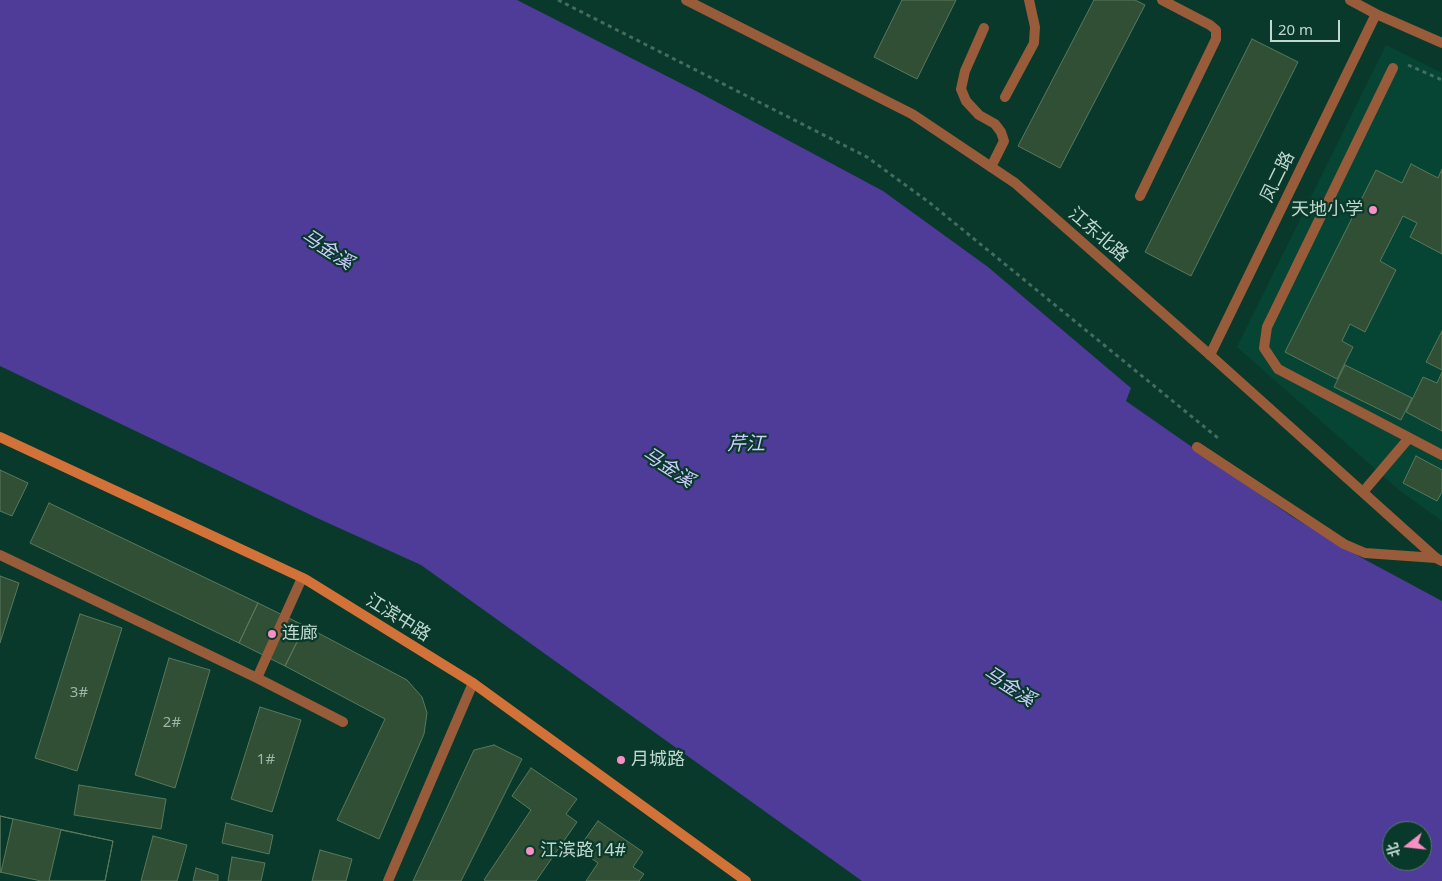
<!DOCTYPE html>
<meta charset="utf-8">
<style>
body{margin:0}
#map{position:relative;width:1442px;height:881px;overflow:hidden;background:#09392b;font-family:"Noto Sans","Noto Sans SC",sans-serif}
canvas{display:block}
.north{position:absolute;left:1382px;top:821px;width:50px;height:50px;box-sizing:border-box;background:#09392b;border:1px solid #53796d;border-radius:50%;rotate:254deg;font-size:14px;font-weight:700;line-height:20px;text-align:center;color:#c1d8cf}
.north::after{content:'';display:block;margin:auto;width:18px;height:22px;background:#fa8fc6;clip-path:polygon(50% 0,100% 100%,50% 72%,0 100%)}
.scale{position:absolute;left:1270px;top:20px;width:70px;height:22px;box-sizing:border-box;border:2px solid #c1d8cf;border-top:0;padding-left:6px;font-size:15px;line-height:18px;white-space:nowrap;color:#c1d8cf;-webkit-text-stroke:4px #09392b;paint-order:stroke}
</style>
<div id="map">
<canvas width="1442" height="881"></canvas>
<div class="north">北</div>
<div class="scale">20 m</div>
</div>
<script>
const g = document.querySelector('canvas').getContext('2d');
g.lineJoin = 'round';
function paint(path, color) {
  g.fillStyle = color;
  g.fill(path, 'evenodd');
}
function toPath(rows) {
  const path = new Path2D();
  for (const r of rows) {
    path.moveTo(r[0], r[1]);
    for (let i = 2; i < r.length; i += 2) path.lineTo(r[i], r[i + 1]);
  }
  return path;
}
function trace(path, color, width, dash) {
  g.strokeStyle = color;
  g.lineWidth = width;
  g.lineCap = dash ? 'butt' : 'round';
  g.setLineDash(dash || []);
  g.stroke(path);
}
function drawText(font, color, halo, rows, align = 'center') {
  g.font = font + ' "Noto Sans","Noto Sans SC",sans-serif';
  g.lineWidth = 4.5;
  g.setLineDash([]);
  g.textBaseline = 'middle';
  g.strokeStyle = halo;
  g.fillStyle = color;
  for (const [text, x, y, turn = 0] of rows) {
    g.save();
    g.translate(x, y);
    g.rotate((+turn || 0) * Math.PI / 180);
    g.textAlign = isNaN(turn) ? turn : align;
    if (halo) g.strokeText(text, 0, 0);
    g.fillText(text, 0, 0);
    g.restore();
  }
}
paint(toPath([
 [1386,45,1442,73,1442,521,1400,491,1237,347]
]), '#064433');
paint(toPath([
 [0,0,517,0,698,92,883,191,988,267,1131,388,1126,401,1291,516,1362,558,1442,601,1442,881,862,881,421,565,317,518,0,366],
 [1392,831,1422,831,1422,861,1392,861]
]), '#4f3b98');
const building = toPath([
 [902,0,956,0,917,79,874,57,902,0],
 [1094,0,1135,0,1145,5,1060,168,1018,146,1094,0],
 [1252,39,1298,62,1191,276,1145,252,1252,39],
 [1411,164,1438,178,1442,169,1442,254,1410,237,1417,223,1403,216,1380,261,1396,270,1365,332,1350,324,1342,341,1353,347,1337,379,1285,352,1376,170,1402,183,1411,164],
 [1442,331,1442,370,1426,362,1442,331],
 [1345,365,1412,398,1401,420,1334,387,1345,365],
 [1442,372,1442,431,1406,412,1423,377,1437,383,1442,372],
 [1416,456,1442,470,1442,492,1437,501,1403,483,1416,456],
 [0,470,28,483,12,516,0,511,0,470],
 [49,503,258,603,239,643,30,543,49,503],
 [0,576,19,583,0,643,0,576],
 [258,603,305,626,285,666,239,643,258,603],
 [80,614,122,628,77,771,35,758,80,614],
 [305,626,407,680,422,697,427,713,424,734,379,839,337,820,385,719,285,666,305,626],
 [169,658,210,670,175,788,135,775,169,658],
 [260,707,301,720,272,812,231,799,260,707],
 [494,745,522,759,461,881,413,881,474,750,494,745],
 [531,768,577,799,566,814,577,822,536,881,486,881,484,880,531,810,512,796,531,768],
 [79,785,166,799,161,829,74,815,79,785],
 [0,816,113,841,105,881,41,881,0,872,0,816],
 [0,816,13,819,1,872,0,872,0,816],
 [598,821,643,852,633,867,644,874,639,881,586,881,598,863,578,849,598,821],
 [226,823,273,835,269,854,222,843,226,823],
 [61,830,113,841,105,881,49,881,61,830],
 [153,836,187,845,177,881,141,881,153,836],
 [320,850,352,859,346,881,312,881,320,850],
 [232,857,265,863,261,881,228,881,232,857],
 [196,868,218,875,218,881,193,881,196,868]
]);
paint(building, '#304f35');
trace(building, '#59795d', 1);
trace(toPath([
 [558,0,867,157,930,203,1218,438],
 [1408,65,1442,80]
]), '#446c60', 3, [4, 4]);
trace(toPath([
 [984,28,965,71,961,89,966,101,979,115,995,124,1001,132,1004,141,991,167],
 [1393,68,1267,327,1264,348,1278,369,1442,455],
 [1005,97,1034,43,1035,27,1029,0],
 [1140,196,1216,39,1216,30,1210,25,1162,0],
 [1197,447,1344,544,1365,553,1436,558],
 [1363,492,1409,438],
 [0,555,257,678,343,722],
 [257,678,302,578]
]), '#985c3b', 10);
trace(toPath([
 [686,0,912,114,1015,183,1210,355,1436,558,1442,561],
 [388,881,473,683]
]), '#985c3b', 10);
trace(toPath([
 [1350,0,1376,14,1442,43],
 [1210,355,1376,14]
]), '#985c3b', 10);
trace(toPath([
 [0,437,305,579,473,683,746,881]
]), '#d27239', 10);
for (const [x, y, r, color] of [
 [1373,210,5,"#fa8fc6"],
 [272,634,5,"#fa8fc6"],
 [621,760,5,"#fa8fc6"],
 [530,851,5,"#fa8fc6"]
]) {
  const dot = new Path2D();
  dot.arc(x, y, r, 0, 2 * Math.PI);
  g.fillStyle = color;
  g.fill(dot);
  trace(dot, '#09392b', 2);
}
drawText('15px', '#9db6a8', null, [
 ["3#",79,693],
 ["2#",172,723],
 ["1#",266,760]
]);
drawText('18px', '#c1d8cf', '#09392b', [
 ["凤二路",1278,177,-64],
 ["江东北路",1098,235,41],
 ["江滨中路",398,618,32]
]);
drawText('18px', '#c1d8cf', '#09392b', [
 ["天地小学",1363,210,"right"],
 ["连廊",282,634],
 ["月城路",631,760],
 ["江滨路14#",540,851]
], 'left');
drawText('italic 19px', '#cfcbfe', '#09392b', [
 ["马金溪",327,250,33],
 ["芹江",746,445],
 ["马金溪",668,468,33],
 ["马金溪",1009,687,33]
]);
</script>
